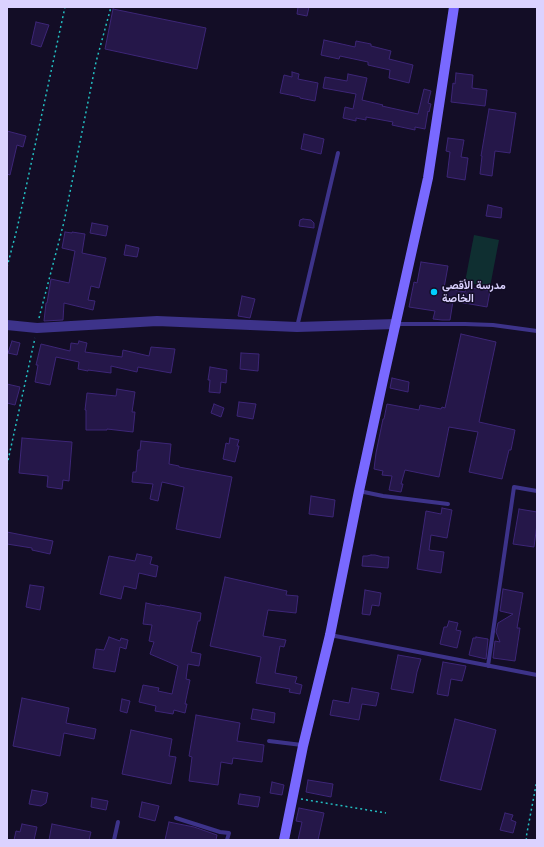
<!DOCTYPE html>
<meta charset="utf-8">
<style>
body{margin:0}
#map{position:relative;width:544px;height:847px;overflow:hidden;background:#130d26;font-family:Roboto,sans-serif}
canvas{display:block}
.frame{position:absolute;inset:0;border:8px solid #dbd2ff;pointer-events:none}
</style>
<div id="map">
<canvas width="544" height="847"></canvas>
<div class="frame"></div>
</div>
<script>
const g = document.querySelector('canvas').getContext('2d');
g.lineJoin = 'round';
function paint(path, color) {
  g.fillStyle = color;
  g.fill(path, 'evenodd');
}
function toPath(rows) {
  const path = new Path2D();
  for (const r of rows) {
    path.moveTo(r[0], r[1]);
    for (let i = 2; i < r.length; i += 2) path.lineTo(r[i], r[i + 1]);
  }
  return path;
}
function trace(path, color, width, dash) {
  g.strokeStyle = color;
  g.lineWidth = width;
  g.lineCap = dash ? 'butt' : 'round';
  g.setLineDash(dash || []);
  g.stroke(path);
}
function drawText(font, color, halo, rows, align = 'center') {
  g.font = font + ' Roboto,Vazirmatn,sans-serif';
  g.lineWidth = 3;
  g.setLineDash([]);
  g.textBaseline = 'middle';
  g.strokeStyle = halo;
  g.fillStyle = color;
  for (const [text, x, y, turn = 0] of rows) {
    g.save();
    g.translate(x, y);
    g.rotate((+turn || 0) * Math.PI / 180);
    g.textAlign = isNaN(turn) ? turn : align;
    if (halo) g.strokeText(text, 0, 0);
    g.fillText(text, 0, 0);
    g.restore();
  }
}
paint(toPath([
 [474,235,499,240,490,287,465,282]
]), '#0f2f31');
const building = toPath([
 [298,7,309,7,307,16,297,14,298,7],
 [113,9,206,28,197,69,105,49,113,9],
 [36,22,49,25,41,47,31,44,36,22],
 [324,40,355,47,356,41,371,44,371,46,391,51,389,59,413,65,409,83,389,78,390,70,368,65,368,62,340,56,339,59,321,55,324,40],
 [292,72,299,74,298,79,318,83,315,101,300,98,300,97,280,93,284,75,292,77,292,72],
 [456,73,473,75,472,88,487,90,485,106,451,102,453,83,455,84,456,73],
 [348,74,367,78,362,100,383,105,382,106,418,114,424,89,431,91,428,103,431,104,429,112,428,111,425,129,415,127,415,130,392,125,393,122,366,117,366,120,356,118,356,121,343,118,345,107,353,109,356,94,323,88,325,77,347,81,348,74],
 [489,109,516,113,510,153,495,151,492,176,480,174,482,156,481,156,489,109],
 [7,131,26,136,23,147,17,145,10,175,7,174,7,131],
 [304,134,324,139,321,154,301,149,304,134],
 [448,138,464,140,461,157,468,158,465,180,447,177,450,152,446,151,448,138],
 [488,205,502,208,501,218,486,216,488,205],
 [303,219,311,220,314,223,314,228,299,226,300,220,303,219],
 [92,223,108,226,106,236,90,233,92,223],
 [65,232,72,233,72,232,85,234,82,253,106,258,99,288,91,286,88,300,95,301,93,310,64,303,63,320,44,321,46,303,47,303,51,279,69,283,75,251,62,248,65,232],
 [126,245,139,248,137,257,124,255,126,245],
 [421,262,448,266,444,288,465,292,466,287,490,291,487,307,453,301,450,320,442,320,433,319,435,311,409,307,414,282,417,283,421,262],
 [242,296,255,299,250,318,238,316,242,296],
 [461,334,496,342,479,422,515,430,511,450,509,450,502,479,469,472,478,432,449,427,439,477,405,470,401,484,403,484,401,492,389,490,392,476,382,475,383,471,374,469,376,453,383,419,384,419,387,404,419,410,420,405,441,409,442,407,445,408,461,334],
 [12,341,20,343,17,355,8,353,12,341],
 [79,341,87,343,85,352,122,357,123,350,149,356,151,347,175,349,171,373,138,367,137,372,111,366,111,373,88,370,88,371,78,369,79,362,56,357,50,385,35,382,38,365,36,365,41,344,70,351,71,343,78,344,79,341],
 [241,353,259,354,258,371,240,369,241,353],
 [210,367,227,370,226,383,221,382,220,393,209,392,210,380,208,380,210,367],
 [392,378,409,382,408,392,390,388,392,378],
 [7,384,20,387,15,405,7,403,7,384],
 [117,389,135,392,132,412,135,412,133,432,107,429,107,430,86,430,86,410,85,410,87,393,116,396,117,389],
 [239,402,256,404,253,419,237,416,239,402],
 [214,404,224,408,221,417,211,413,214,404],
 [22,438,72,442,69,481,63,480,62,489,47,487,48,476,19,473,22,438],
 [230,438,239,440,237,446,239,446,235,462,223,459,226,443,229,444,230,438],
 [141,441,171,444,169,464,179,466,179,467,232,477,220,538,176,529,184,487,162,482,158,501,150,499,153,484,132,482,133,472,136,472,138,450,140,450,141,441],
 [311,496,335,500,333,517,309,514,311,496],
 [442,508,452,510,447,538,431,535,429,550,444,552,441,573,417,569,426,511,441,514,442,508],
 [519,509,537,512,537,524,534,547,513,544,519,509],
 [7,532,53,541,50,554,32,550,32,548,7,544,7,532],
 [137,554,152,557,150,564,158,566,156,577,139,573,136,589,124,586,121,599,100,594,109,556,135,561,137,554],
 [371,555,375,555,383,557,389,557,388,568,362,566,363,556,367,556,371,555],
 [225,577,287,591,286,595,298,596,296,613,268,610,263,636,286,640,284,647,280,646,275,673,297,677,295,683,302,685,300,694,289,692,290,689,256,683,261,657,210,646,225,577],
 [30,585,44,587,40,610,26,607,30,585],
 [503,589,523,593,517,628,520,628,515,661,493,658,495,641,500,642,496,632,498,623,513,614,500,611,503,589],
 [365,590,381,593,379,606,372,605,370,615,362,614,365,590],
 [146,603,160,606,160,605,201,613,200,621,198,621,191,652,201,654,199,666,188,664,186,679,190,680,185,704,187,704,185,713,174,710,173,714,155,711,156,706,139,702,143,685,159,688,158,691,172,694,178,666,150,654,154,642,149,641,152,625,143,624,146,603],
 [449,621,458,623,456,630,461,631,457,648,440,644,444,627,447,627,449,621],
 [109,637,120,641,121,638,128,640,126,649,120,647,115,672,93,668,96,649,104,650,109,637],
 [476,637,488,639,486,659,469,655,473,638,476,638,476,637],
 [398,655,421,659,417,672,413,693,391,689,398,655],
 [443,662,466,666,462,681,451,679,448,696,437,694,443,662],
 [352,688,379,693,376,706,362,704,359,720,330,715,333,700,349,703,352,688],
 [22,698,69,708,66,723,96,729,94,739,64,733,60,756,13,746,22,698],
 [122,699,130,701,127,713,120,711,122,699],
 [253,709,275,713,274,723,251,719,253,709],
 [196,715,240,723,237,741,264,745,262,762,233,758,232,764,221,762,218,785,189,781,192,757,189,756,196,715],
 [455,719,496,730,481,790,440,780,455,719],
 [131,730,172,739,169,756,176,757,171,784,122,774,131,730],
 [308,780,333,784,331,797,306,792,308,780],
 [272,782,284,785,282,795,270,793,272,782],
 [32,790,48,793,46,803,41,806,29,804,32,790],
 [240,794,260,797,258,807,238,804,240,794],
 [92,798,108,801,106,810,91,807,92,798],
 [142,802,159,806,155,821,139,817,142,802],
 [299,808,324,813,318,840,298,840,302,822,296,821,299,808],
 [505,813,513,815,511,820,516,822,513,833,500,830,505,813],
 [169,822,194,827,217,835,216,840,165,840,169,822],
 [22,824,37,827,34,840,14,840,16,831,20,832,22,824],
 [52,824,91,832,89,840,49,840,52,824]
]);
paint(building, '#251749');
trace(building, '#3d2677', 1);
trace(toPath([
 [7,267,17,229,65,7],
 [39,318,64,222,96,62,111,7],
 [7,465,35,338],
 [301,799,386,813],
 [527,840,526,838,537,780]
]), '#23bfc2', 1.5, [2, 3]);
trace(toPath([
 [396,324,465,324,493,325,537,331],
 [297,327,338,153],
 [359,491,383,496,448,504],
 [330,635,537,675],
 [488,666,514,487,537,491],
 [269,741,302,745],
 [176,818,220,832,229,833,227,840],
 [114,840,118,822]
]), '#3d338a', 4);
trace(toPath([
 [7,325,37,328,157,321,297,327,396,324]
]), '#3d338a', 10);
trace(toPath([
 [284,840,303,746,330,635,359,491,383,380,428,178,454,7]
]), '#7969ff', 10);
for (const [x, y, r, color] of [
 [434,292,4,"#00cffd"]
]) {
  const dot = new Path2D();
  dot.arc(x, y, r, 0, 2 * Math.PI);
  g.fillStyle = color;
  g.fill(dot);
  trace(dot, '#130d26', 1.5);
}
drawText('bold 11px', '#dbd2ff', '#130d26', [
 ["مدرسة الأقصى",442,286],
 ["الخاصة",442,299]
], 'left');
</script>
